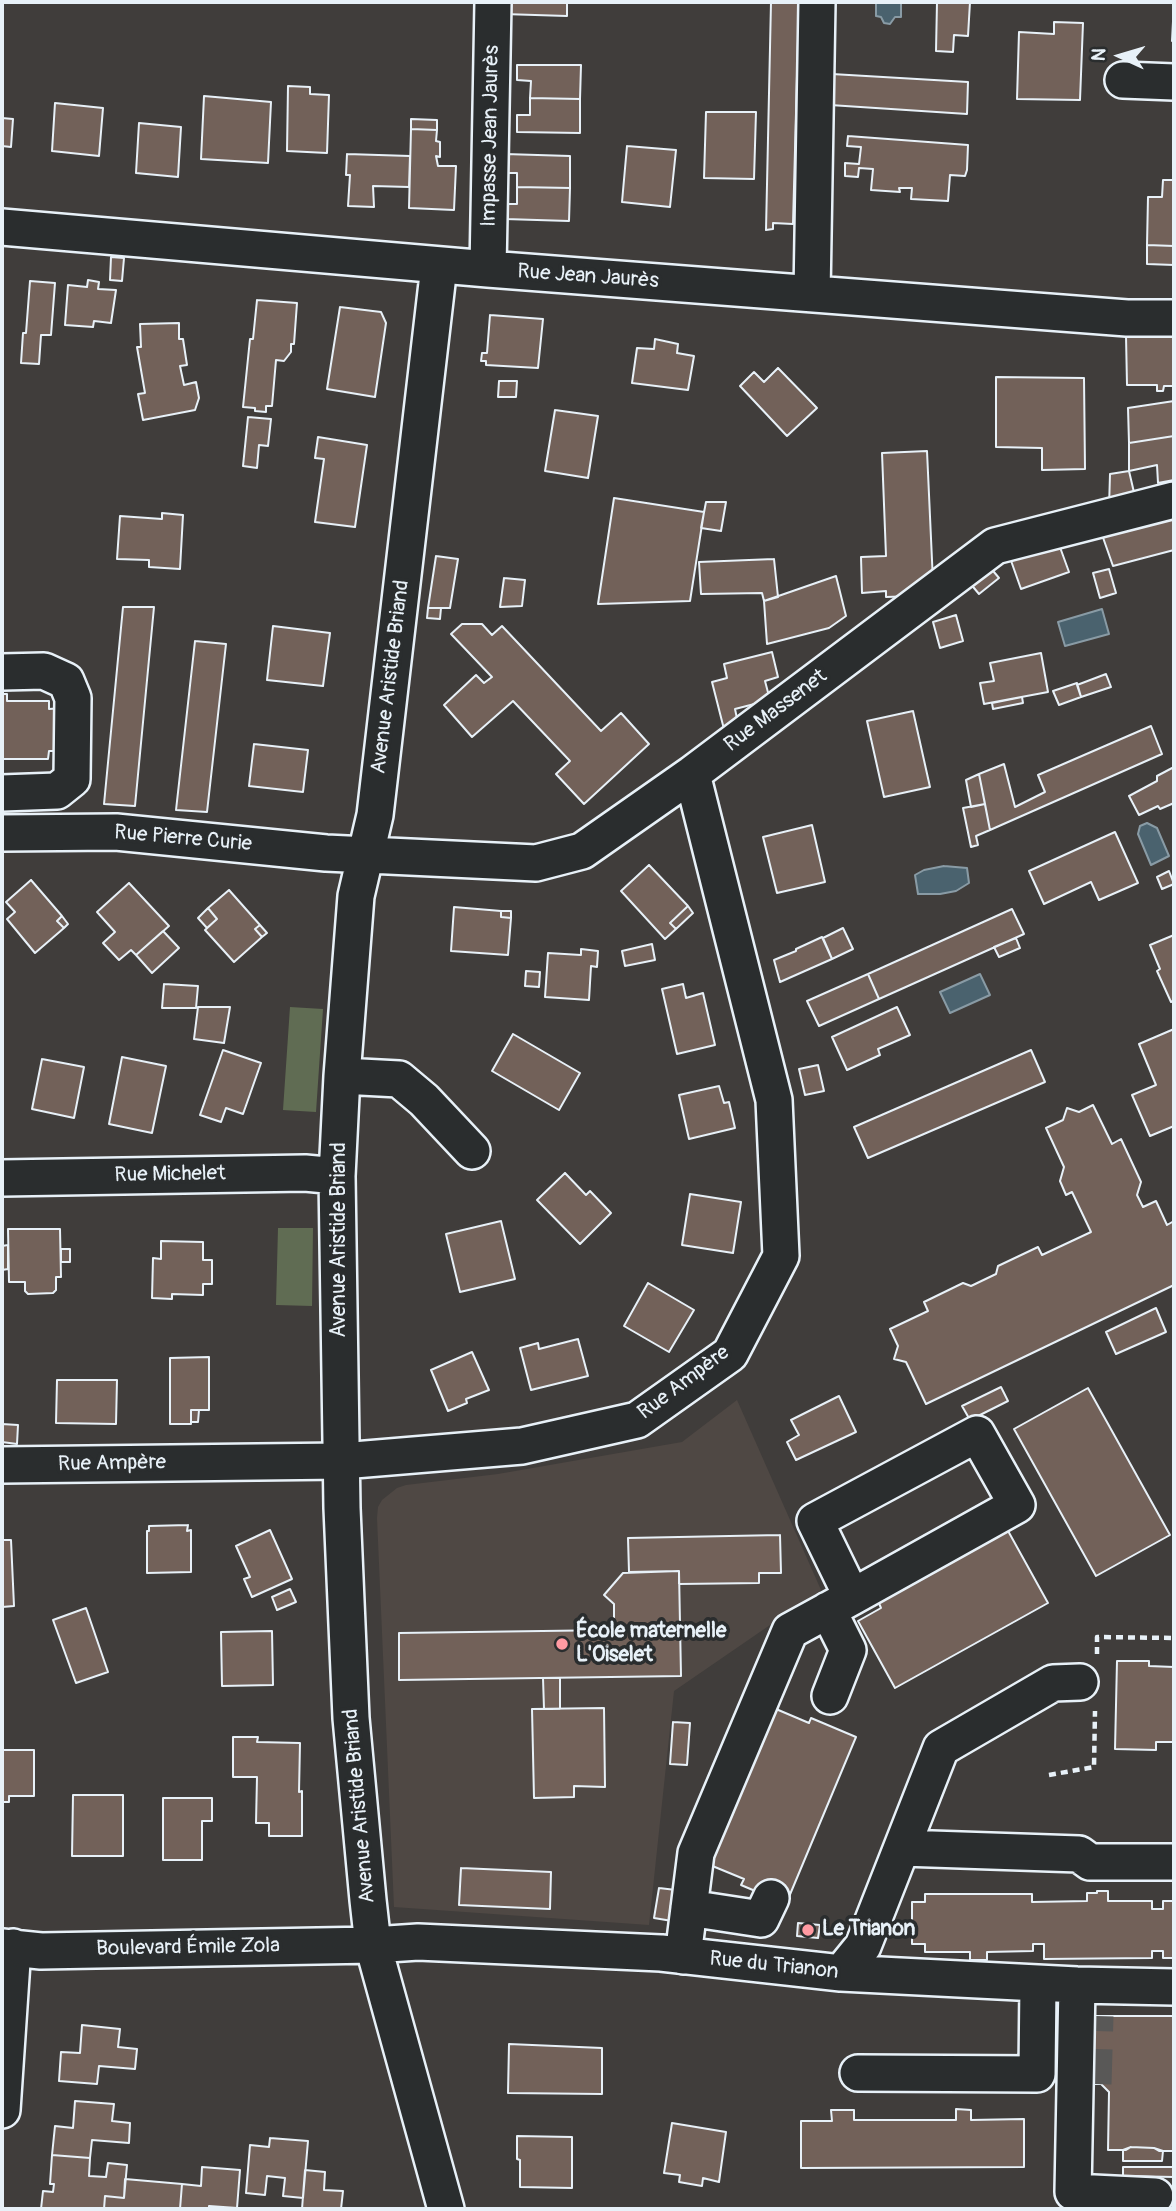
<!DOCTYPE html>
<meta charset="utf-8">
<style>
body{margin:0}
#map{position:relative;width:1176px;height:2211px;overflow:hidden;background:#403d3b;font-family:Pangolin,sans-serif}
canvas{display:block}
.frame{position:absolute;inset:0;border:4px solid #e8f1f8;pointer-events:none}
.north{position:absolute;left:1085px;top:21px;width:70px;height:70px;-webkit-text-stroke:5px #2a2d2e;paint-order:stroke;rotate:274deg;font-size:19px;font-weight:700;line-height:28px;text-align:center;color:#e8f1f8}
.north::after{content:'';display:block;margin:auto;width:24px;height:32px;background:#e8f1f8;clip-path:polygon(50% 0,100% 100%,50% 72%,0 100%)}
</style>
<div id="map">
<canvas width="1176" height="2211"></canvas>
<div class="frame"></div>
<div class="north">N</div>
</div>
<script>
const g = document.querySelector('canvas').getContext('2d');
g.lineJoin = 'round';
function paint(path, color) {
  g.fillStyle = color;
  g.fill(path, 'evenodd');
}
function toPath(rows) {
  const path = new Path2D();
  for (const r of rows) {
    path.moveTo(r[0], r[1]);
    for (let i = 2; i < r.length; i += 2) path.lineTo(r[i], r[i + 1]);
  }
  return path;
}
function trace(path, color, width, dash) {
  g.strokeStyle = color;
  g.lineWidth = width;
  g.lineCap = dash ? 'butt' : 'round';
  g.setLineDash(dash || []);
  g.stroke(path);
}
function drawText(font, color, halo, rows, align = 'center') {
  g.font = font + ' Pangolin,sans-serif';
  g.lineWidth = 7;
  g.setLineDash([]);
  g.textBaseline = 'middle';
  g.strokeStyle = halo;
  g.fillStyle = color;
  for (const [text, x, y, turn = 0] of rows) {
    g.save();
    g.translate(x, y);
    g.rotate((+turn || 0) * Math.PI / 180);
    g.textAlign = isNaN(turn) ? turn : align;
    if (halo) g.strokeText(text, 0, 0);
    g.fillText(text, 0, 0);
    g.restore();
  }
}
paint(toPath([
 [737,1400,821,1590,674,1691,649,1925,394,1907,377,1518,378,1507,382,1500,397,1488,406,1485,498,1474,682,1442]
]), '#4f4844');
paint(toPath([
 [290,1007,323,1009,316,1112,283,1110],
 [278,1228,313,1228,312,1306,276,1305]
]), '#606c53');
const water = toPath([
 [876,2,901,2,901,17,895,17,890,24,884,23,881,17,876,16,876,2],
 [1102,609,1109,634,1065,646,1058,622,1102,609],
 [1147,823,1157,828,1169,856,1151,865,1138,834,1140,826,1147,823],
 [944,866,967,868,969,883,956,891,940,894,918,894,915,875,924,870,944,866],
 [980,974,990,995,950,1013,940,992,980,974]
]);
paint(water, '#4a626e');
trace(water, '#899ba5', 2);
const building = toPath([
 [503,2,567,2,567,16,503,14,503,2],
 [771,2,799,2,793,224,773,223,773,229,766,230,771,2],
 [937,2,970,2,968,36,954,35,953,52,936,51,937,2],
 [1174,2,1174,41,1172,41,1174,2],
 [1054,22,1083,23,1080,100,1017,99,1019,32,1054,34,1054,22],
 [517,65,581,65,580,99,530,98,531,81,517,80,517,65],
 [832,74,968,82,967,114,830,105,832,74],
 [288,86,310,87,310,94,329,95,327,153,287,151,288,86],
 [204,96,271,102,268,163,201,159,204,96],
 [530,98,580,99,580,133,517,132,517,115,530,115,530,98],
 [55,103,103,108,99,156,52,151,55,103],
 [706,112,756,112,754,179,704,178,706,112],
 [2,118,13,119,11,147,2,146,2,118],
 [411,119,437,120,437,130,411,129,411,119],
 [139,123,181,127,178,177,136,173,139,123],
 [411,129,437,130,436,141,440,142,440,157,436,156,438,166,456,166,454,210,409,208,411,129],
 [848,136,968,145,967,170,965,176,950,175,948,201,911,199,912,188,899,188,900,192,871,190,873,169,859,168,858,177,845,176,845,163,859,164,861,147,847,146,848,136],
 [627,146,676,150,670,207,622,202,627,146],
 [347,154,410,156,409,187,373,186,374,207,348,206,350,175,346,175,347,154],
 [505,154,570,156,570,188,517,187,517,173,505,173,505,154],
 [1163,180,1174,180,1174,246,1147,245,1148,197,1162,197,1163,180],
 [517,187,570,188,569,221,505,219,505,204,517,204,517,187],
 [1147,245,1174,246,1174,265,1147,264,1147,245],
 [111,257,124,258,122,281,110,280,111,257],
 [88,280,99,282,98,289,116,290,111,323,94,321,93,327,65,325,68,285,87,287,88,280],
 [30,281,55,283,51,335,41,335,39,364,21,363,23,333,26,333,30,281],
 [257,300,297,303,294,344,291,344,291,352,284,361,276,360,272,406,266,406,266,412,255,411,255,408,243,407,250,339,253,339,257,300],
 [340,307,381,312,386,323,375,397,327,389,340,307],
 [490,315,543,319,538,368,486,365,486,361,481,361,482,353,487,353,490,315],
 [179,323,179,339,183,339,187,365,180,366,184,385,196,382,199,398,195,410,143,420,138,394,145,393,137,347,141,347,140,324,179,323],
 [1126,336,1173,336,1174,386,1164,386,1163,391,1157,391,1157,385,1127,385,1126,336],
 [655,339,678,344,677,353,694,356,688,390,632,383,637,348,654,349,655,339],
 [778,368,817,408,787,436,740,386,754,372,764,382,778,368],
 [996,377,1084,378,1085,469,1042,470,1042,448,996,447,996,377],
 [499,381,517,381,516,397,498,397,499,381],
 [1174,401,1174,436,1129,443,1128,408,1174,401],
 [555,410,598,416,588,478,545,471,555,410],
 [248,417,271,419,268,446,259,445,257,468,243,466,248,417],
 [1174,436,1174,480,1158,483,1157,465,1129,471,1129,443,1174,436],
 [318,437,367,445,355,527,315,522,324,459,315,458,318,437],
 [927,451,933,582,914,596,886,597,886,591,862,593,861,557,886,556,882,453,927,451],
 [1129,471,1136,501,1109,508,1110,474,1129,471],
 [614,498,704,512,690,601,598,604,614,498],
 [706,502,726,502,721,531,701,528,706,502],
 [1174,510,1174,550,1113,566,1100,529,1174,510],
 [162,513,183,515,180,569,149,567,149,560,117,559,120,516,162,519,162,513],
 [1057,539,1069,572,1021,589,1009,555,1057,539],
 [436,556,458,559,450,608,428,608,436,556],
 [774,559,778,597,764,601,762,593,701,594,699,562,774,559],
 [989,566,999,578,979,594,969,582,989,566],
 [1109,569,1116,593,1100,598,1093,573,1109,569],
 [836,576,846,616,829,628,767,644,764,601,836,576],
 [504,578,525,580,522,606,500,607,504,578],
 [123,607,154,607,135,806,104,804,123,607],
 [428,608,441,608,440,619,427,618,428,608],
 [956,615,963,641,940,648,933,622,956,615],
 [462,624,482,624,492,635,502,626,601,731,621,713,649,744,584,804,556,774,570,761,513,701,472,737,444,705,476,675,484,683,492,677,451,634,462,624],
 [273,626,330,633,323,686,267,680,273,626],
 [195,641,226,644,207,812,176,810,195,641],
 [772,652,778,677,765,681,770,700,735,709,739,728,726,737,712,682,727,678,724,664,772,652],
 [1041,653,1048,692,984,704,980,683,994,681,990,663,1041,653],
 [1106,674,1111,687,1081,697,1077,685,1106,674],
 [1077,683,1081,697,1059,705,1053,691,1077,683],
 [2,694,7,694,7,701,49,701,49,709,62,708,62,751,49,751,48,759,2,759,2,694],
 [1022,697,1023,703,993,709,992,703,1022,697],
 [913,711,930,787,884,797,867,721,913,711],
 [1151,726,1162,754,990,830,979,774,1004,764,1015,807,1045,792,1038,775,1151,726],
 [254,744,308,750,303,792,249,786,254,744],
 [1174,767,1174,803,1160,809,1158,806,1139,815,1129,796,1157,781,1157,776,1174,767],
 [979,774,985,804,971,807,966,780,979,774],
 [985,804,990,830,976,836,978,845,971,847,963,808,985,804],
 [812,825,825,882,777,893,763,837,812,825],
 [1115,832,1138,883,1099,900,1091,882,1044,904,1029,871,1115,832],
 [649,865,688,906,670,923,676,929,665,939,621,891,649,865],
 [1169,871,1174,884,1162,889,1157,877,1169,871],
 [31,880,62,916,57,921,64,928,35,953,7,919,15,912,6,902,31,880],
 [129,883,169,926,136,955,131,950,119,960,103,943,115,932,97,912,129,883],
 [229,890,260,925,255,929,262,937,234,962,205,930,217,919,208,908,229,890],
 [688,906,693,913,676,929,670,923,688,906],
 [454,907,501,911,501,917,511,918,508,955,451,951,454,907],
 [208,908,217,919,207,928,198,918,208,908],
 [1012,909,1024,934,879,999,868,974,1012,909],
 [501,911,511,911,511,918,501,917,501,911],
 [62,916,68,924,64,928,57,921,62,916],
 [260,925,267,933,262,937,255,929,260,925],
 [843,928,853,949,832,959,823,938,843,928],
 [163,931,179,948,152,973,136,955,163,931],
 [1174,935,1174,1002,1173,1001,1171,1002,1157,971,1160,969,1150,945,1174,935],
 [822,937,832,959,780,982,774,960,796,951,796,949,822,937],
 [1016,938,1020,948,999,957,994,947,1016,938],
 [652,944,655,960,625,966,622,951,652,944],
 [581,949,598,951,597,967,591,966,589,1000,545,997,548,953,581,955,581,949],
 [526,971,540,972,539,987,525,986,526,971],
 [868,974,879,999,819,1026,807,1001,868,974],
 [164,984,198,986,196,1008,162,1008,164,984],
 [683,984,686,998,703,993,715,1045,677,1054,662,989,683,984],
 [198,1007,230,1007,224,1043,194,1039,198,1007],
 [897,1007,910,1035,878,1049,880,1055,847,1070,832,1037,897,1007],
 [1174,1029,1174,1126,1150,1136,1132,1095,1156,1085,1139,1044,1174,1029],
 [513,1034,580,1073,559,1110,492,1071,513,1034],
 [223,1050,261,1063,243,1114,226,1108,221,1122,200,1115,223,1050],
 [1031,1050,1045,1082,868,1158,854,1127,1031,1050],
 [122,1057,166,1066,152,1133,109,1124,122,1057],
 [42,1059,84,1067,74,1118,32,1109,42,1059],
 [818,1065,824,1091,805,1095,799,1069,818,1065],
 [719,1086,724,1103,729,1102,735,1128,689,1139,679,1095,719,1086],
 [1093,1105,1112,1144,1121,1139,1141,1182,1137,1195,1143,1207,1156,1201,1167,1225,1174,1221,1174,1285,926,1404,906,1362,894,1359,898,1346,890,1329,928,1311,924,1302,963,1283,971,1286,996,1274,998,1266,1038,1247,1042,1255,1091,1232,1072,1192,1066,1195,1060,1181,1064,1167,1046,1128,1063,1120,1067,1108,1079,1112,1093,1105],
 [565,1173,586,1195,590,1191,611,1213,580,1244,537,1200,565,1173],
 [690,1194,741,1202,733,1253,682,1245,690,1194],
 [501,1221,515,1279,460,1292,446,1234,501,1221],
 [8,1229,60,1229,61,1277,56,1277,56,1290,53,1293,28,1294,25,1291,25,1282,9,1282,8,1229],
 [161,1241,203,1242,203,1260,212,1260,212,1284,203,1284,203,1295,172,1294,172,1299,152,1298,153,1258,161,1259,161,1241],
 [8,1245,8,1269,2,1270,2,1246,8,1245],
 [61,1249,70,1249,70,1262,61,1262,61,1249],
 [648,1283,694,1310,669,1352,624,1326,648,1283],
 [1156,1308,1166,1332,1116,1354,1106,1332,1156,1308],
 [578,1339,588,1376,531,1390,520,1348,538,1343,539,1349,578,1339],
 [472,1352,489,1390,466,1399,467,1403,448,1411,431,1370,472,1352],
 [209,1357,209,1410,191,1410,191,1424,170,1424,170,1358,209,1357],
 [57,1380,117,1380,116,1424,56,1423,57,1380],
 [1001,1387,1008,1401,970,1420,962,1406,1001,1387],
 [1088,1388,1170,1535,1096,1576,1014,1429,1088,1388],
 [839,1396,856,1432,796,1460,787,1442,799,1435,791,1420,839,1396],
 [191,1410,199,1410,198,1422,191,1422,191,1410],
 [2,1424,18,1425,17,1444,2,1442,2,1424],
 [188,1525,187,1531,191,1530,191,1572,147,1573,147,1531,149,1531,149,1526,188,1525],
 [1007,1529,1048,1603,895,1688,858,1621,881,1608,878,1601,1007,1529],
 [270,1530,292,1579,252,1597,244,1579,250,1577,236,1546,270,1530],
 [780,1535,781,1573,759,1573,759,1583,679,1584,679,1571,629,1572,628,1538,780,1535],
 [2,1540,11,1540,14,1606,2,1607,2,1540],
 [679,1571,681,1676,399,1680,399,1633,614,1630,614,1604,604,1595,623,1573,679,1571],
 [290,1589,296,1602,277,1610,272,1597,290,1589],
 [86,1608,108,1672,76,1683,53,1620,86,1608],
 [272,1631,273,1685,222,1686,221,1632,272,1631],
 [1117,1661,1149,1661,1149,1666,1174,1667,1174,1742,1156,1742,1156,1750,1115,1749,1117,1661],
 [543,1678,560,1678,560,1709,544,1709,543,1678],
 [604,1708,605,1787,574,1786,574,1797,534,1798,532,1709,604,1708],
 [776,1709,809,1723,811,1718,856,1737,786,1904,741,1885,744,1879,710,1865,776,1709],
 [673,1722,690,1723,687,1765,670,1764,673,1722],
 [233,1737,258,1737,257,1742,300,1743,299,1792,302,1791,302,1836,269,1836,269,1823,256,1823,257,1777,233,1777,233,1737],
 [2,1750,34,1750,34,1796,9,1796,9,1802,2,1802,2,1750],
 [73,1795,123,1795,123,1856,72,1856,73,1795],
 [163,1798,212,1798,212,1821,202,1821,202,1860,163,1860,163,1798],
 [461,1868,551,1872,550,1909,459,1905,461,1868],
 [659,1888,676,1890,672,1921,654,1918,659,1888],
 [1097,1891,1108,1891,1108,1901,1152,1901,1152,1909,1163,1909,1163,1901,1174,1901,1174,1958,1163,1958,1163,1951,1152,1951,1152,1958,1044,1959,1044,1944,1033,1944,1033,1951,987,1952,987,1960,970,1960,970,1952,925,1952,925,1944,912,1944,912,1902,925,1902,925,1894,1032,1894,1032,1902,1087,1901,1087,1893,1097,1893,1097,1891],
 [798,1923,820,1925,818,1938,797,1936,798,1923],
 [1085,2016,1174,2016,1174,2151,1159,2151,1154,2148,1131,2147,1126,2150,1108,2150,1109,2092,1101,2084,1084,2084,1085,2016],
 [82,2025,120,2029,118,2047,137,2049,135,2069,99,2066,97,2084,59,2081,61,2052,80,2053,82,2025],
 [509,2044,602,2048,602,2094,508,2093,509,2044],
 [75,2101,114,2104,112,2121,130,2123,129,2143,92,2140,90,2158,52,2155,55,2126,73,2128,75,2101],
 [956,2109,971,2110,971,2120,1024,2119,1024,2167,801,2168,801,2121,832,2121,831,2110,854,2110,854,2120,956,2120,956,2109],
 [672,2123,726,2132,719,2182,703,2178,702,2186,679,2182,680,2175,664,2173,672,2123],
 [517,2136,572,2137,572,2188,520,2187,520,2160,517,2159,517,2136],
 [270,2138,308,2141,303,2198,283,2196,285,2178,267,2176,265,2195,246,2193,250,2145,269,2147,270,2138],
 [1131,2147,1154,2148,1163,2151,1162,2161,1123,2161,1123,2150,1131,2147],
 [52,2155,90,2158,89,2176,106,2177,108,2163,127,2165,124,2198,105,2196,104,2209,41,2209,43,2191,53,2192,54,2184,50,2184,52,2155],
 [202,2167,240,2170,237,2208,209,2206,209,2209,180,2209,182,2184,201,2186,202,2167],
 [1123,2167,1174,2167,1174,2177,1123,2176,1123,2167],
 [305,2170,325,2172,324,2190,343,2191,341,2209,302,2209,305,2170],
 [125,2179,182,2184,180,2209,104,2209,105,2196,124,2198,125,2179]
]);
paint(building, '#726159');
trace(building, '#e8f1f8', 2);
trace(toPath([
 [1094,2084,1096,2016]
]), '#595857', 35, [35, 18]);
const minor = toPath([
 [1123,80,1174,82],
 [2,227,488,269,1127,318,1174,318],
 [439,266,375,815,356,896,342,1076,337,1176,342,1508,351,1718,368,1900,373,1945,446,2209],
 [488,269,493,2],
 [812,294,817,2],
 [2,672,44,671,66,681,73,698,72,779,57,791,2,793],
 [2,833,116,832,326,853,536,863,582,851,692,774,995,546,1174,500],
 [342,1076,399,1079,424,1100,472,1151],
 [2,1178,305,1173,337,1176],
 [2,1465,342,1461,522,1446,637,1420,730,1354,781,1256,774,1100,692,774],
 [828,1610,848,1650,830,1696],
 [902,1848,1079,1854,1090,1862,1174,1862],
 [689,1908,761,1919,771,1898],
 [2,1947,41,1951,373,1945,418,1942,661,1953,841,1973,1077,1985,1174,1987],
 [683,1956,696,1853,790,1631,852,1597,1017,1505,977,1434,815,1521,852,1597],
 [841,1973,863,1946,941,1748,1053,1683,1080,1682],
 [1077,1985,1073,2192,1155,2196],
 [858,2073,1037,2074,1038,1983],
 [2,2110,13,1947]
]);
trace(minor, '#e8f1f8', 40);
trace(toPath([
 [1097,1654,1097,1637,1174,1638],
 [1049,1775,1094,1767,1095,1711]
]), '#e8f1f8', 4.5, [7, 5]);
trace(minor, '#2a2d2e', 35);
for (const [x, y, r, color] of [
 [562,1644,7,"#ff9aa2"],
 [808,1930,7,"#ff9aa2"]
]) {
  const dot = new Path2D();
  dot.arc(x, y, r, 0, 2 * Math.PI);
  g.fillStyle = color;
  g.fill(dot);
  trace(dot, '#2a2d2e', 2.5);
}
drawText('21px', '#e8f1f8', '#2a2d2e', [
 ["Impasse Jean Jaurès",491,136,-89],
 ["Rue Jean Jaurès",588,277,4],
 ["Avenue Aristide Briand",391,677,-83],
 ["Rue Massenet",776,711,-37],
 ["Rue Pierre Curie",183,839,5],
 ["Rue Michelet",170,1175,-1],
 ["Avenue Aristide Briand",340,1240,-90],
 ["Rue Ampère",684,1383,-37],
 ["Rue Ampère",112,1464,-1],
 ["Avenue Aristide Briand",360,1806,-95],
 ["Boulevard Émile Zola",188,1948,-1],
 ["Rue du Trianon",774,1966,6]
]);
drawText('bold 21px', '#e8f1f8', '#2a2d2e', [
 ["École maternelle",576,1632],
 ["L'Oiselet",576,1656],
 ["Le Trianon",822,1930]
], 'left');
</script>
